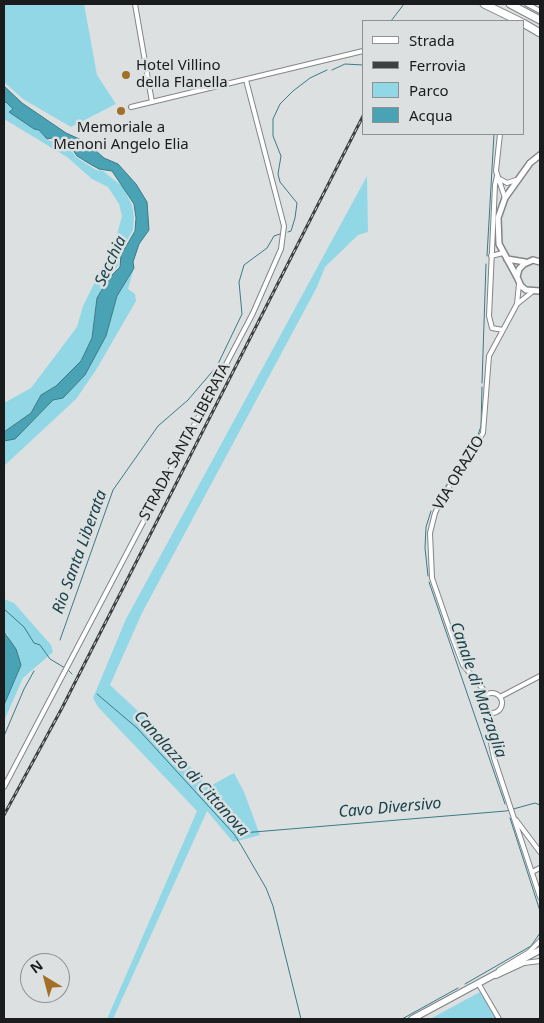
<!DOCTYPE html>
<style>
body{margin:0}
#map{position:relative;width:544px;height:1023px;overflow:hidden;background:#dce0e1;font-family:"Noto Sans",sans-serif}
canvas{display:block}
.frame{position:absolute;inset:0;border:5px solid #1a1b1c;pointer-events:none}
.legend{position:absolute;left:362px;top:20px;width:162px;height:115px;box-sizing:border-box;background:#dce0e1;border:1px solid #8e9192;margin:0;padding:6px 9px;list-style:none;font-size:15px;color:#1a1b1c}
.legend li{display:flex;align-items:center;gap:10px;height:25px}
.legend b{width:25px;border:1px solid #8e9192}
.north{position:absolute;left:20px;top:953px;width:50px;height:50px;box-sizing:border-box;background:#dce0e1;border:1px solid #8e9192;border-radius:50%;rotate:323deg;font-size:14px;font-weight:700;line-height:20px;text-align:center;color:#1a1b1c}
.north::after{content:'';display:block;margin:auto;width:18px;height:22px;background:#a26f26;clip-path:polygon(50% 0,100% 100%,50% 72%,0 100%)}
</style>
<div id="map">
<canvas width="544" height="1023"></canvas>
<div class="frame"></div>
<ul class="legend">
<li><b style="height:6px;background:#fff"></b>Strada</li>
<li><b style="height:6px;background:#3e3f40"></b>Ferrovia</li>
<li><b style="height:14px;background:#92d7e6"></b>Parco</li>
<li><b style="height:14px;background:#49a3b4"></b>Acqua</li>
</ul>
<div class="north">N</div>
</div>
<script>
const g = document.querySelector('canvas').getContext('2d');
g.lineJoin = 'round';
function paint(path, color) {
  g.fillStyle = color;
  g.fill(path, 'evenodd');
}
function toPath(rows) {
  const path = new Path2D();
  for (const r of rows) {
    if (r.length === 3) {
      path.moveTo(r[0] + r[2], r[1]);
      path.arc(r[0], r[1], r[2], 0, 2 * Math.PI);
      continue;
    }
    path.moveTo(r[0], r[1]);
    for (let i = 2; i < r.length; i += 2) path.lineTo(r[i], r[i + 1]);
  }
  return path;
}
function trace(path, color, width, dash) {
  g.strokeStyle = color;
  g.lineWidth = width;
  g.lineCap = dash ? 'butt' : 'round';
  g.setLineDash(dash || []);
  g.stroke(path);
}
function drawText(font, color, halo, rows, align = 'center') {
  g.font = font + ' "Noto Sans",sans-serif';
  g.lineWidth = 5;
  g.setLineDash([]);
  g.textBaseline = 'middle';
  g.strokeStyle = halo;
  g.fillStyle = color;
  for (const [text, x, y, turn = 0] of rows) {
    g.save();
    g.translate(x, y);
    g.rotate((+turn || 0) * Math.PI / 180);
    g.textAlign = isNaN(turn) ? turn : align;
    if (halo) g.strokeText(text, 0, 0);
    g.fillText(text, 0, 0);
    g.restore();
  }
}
paint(toPath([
 [4,4,84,4,97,75,116,104,71,127,23,99,4,82],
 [6,102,13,109,10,112,34,129,39,130,47,140,68,145,76,157,96,170,103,171,123,187,132,205,134,217,133,230,119,255,118,266,106,279,97,298,92,338,81,361,56,386,41,395,31,413,4,432,4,403,31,388,77,327,83,306,115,242,122,216,119,204,108,187,92,179,67,157,4,119,4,103],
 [367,176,368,232,358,235,325,267,317,287,142,613,110,685,153,725,208,787,234,773,244,792,260,835,233,842,207,811,113,1019,107,1019,197,811,98,707,93,698,126,619],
 [134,268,128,289,135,294,136,301,96,370,76,399,4,466,4,441,15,439,53,400,63,398,85,375,106,336,117,296],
 [4,599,14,603,51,645,53,652,23,678,4,721,4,705,19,670,8,635,4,632],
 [480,992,496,1019,430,1019]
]), '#92d7e6');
const water = toPath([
 [4,86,22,103,66,133,86,142,104,158,118,164,136,184,147,202,149,230,139,244,133,262,134,268,117,296,106,336,85,375,63,398,53,400,15,439,4,441,4,432,31,413,41,395,56,386,81,361,92,338,97,298,108,279,120,267,121,255,135,231,136,218,134,204,112,171,99,169,90,164,77,156,69,144,58,142,57,137,47,139,39,130,34,129,9,112,13,109,6,102,4,103,4,86],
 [4,632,16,649,21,665,4,705,4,632]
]);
paint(water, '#49a3b4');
trace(water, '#3b7a86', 1);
trace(toPath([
 [391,21,404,4],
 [332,70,345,64,363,65],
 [288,232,291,231,295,218,297,203,280,182,278,174,281,156,273,136,273,119,280,104,293,91,310,78,327,70],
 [487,256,494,134],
 [482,383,486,264],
 [434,505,478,435,481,426,482,387],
 [428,576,425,548,426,527,431,511],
 [429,582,505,804],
 [4,609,24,627,34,643,40,645,50,659,65,668],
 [60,640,113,490,158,426,188,400,217,366,242,314,239,282,244,265,267,248,274,236,280,234],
 [68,670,72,674],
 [97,694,137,728,234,834,241,845,266,888,273,906,301,1019],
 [4,736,24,689,34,671],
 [510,818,540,911],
 [242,833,506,811,535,803,540,805],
 [465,984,531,946,540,933],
 [402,1019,458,988]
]), '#3b7a86', 1);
const street = toPath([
 [135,4,152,102],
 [527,4,540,11],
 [131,107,363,51],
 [500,134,496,171,505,198],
 [497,176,495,185,489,316,492,328,503,330],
 [500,179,507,183,516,180],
 [491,256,503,253],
 [517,304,519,284],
 [492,703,10],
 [487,694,463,665,453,639,432,578,430,533,435,513,442,498,483,433,489,356,517,304,532,292],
 [500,697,540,676],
 [491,713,490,738,494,758,540,897],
 [4,787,253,313,281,249,284,226,246,80],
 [516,820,540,852],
 [532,872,540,868],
 [499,970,529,952,540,941],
 [496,976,524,963,540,961],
 [478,983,499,1019]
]);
const secondary = toPath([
 [507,259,525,262],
 [540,262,533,260,524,264,519,269,517,277,521,286,526,290,540,291],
 [517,277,499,244,498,218,505,198,530,163,540,155]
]);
const primary = toPath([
 [412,1019,540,950]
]);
const highway = toPath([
 [484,4,519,21],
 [510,4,540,20],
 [523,23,540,33]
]);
trace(street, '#838687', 6);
trace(secondary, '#838687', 8);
trace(primary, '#838687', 8);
trace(highway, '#838687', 9);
trace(street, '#fff', 4);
trace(secondary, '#fff', 5);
trace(primary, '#fff', 5.5);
trace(highway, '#fff', 7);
const rail = toPath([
 [4,815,62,708,363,116]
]);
trace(rail, '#3e3f40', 3);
trace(rail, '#dce0e1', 1, [4]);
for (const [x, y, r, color] of [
 [126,75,5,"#a26f26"],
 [121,111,5,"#a26f26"]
]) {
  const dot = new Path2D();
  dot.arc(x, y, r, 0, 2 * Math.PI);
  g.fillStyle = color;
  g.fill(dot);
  trace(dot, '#dce0e1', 2);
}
drawText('15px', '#1a1b1c', '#dce0e1', [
 ["Hotel Villino",136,66],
 ["della Flanella",136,83],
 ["Memoriale a",121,128,"center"],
 ["Menoni Angelo Elia",121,145,"center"]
], 'left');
drawText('15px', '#1a1b1c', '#dce0e1', [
 ["STRADA SANTA LIBERATA",185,442,-62],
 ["VIA ORAZIO",459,473,-59]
]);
drawText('italic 16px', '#19424a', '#dce0e1', [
 ["Secchia",111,261,-65],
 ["Rio Santa Liberata",80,552,-70],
 ["Canale di Marzaglia",478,690,71],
 ["Canalazzo di Cittanova",191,774,48],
 ["Cavo Diversivo",390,808,-5]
]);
</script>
